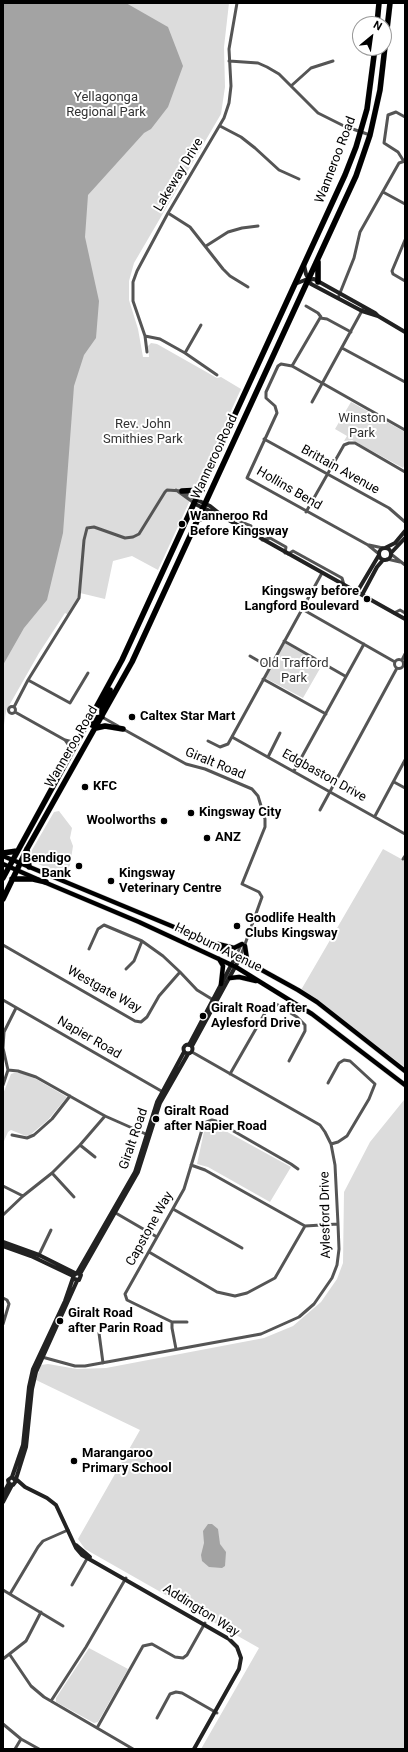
<!DOCTYPE html>
<style>
body{margin:0}
#map{position:relative;width:408px;height:1752px;overflow:hidden;background:#fff;font-family:Roboto,sans-serif}
canvas{display:block}
.frame{position:absolute;inset:0;border:4px solid #000;pointer-events:none}
.north{position:absolute;left:352px;top:16px;width:40px;height:40px;box-sizing:border-box;background:#fff;border:1px solid #999;border-radius:50%;rotate:29deg;font-size:11px;font-weight:700;line-height:16px;text-align:center;color:#000}
.north::after{content:'';display:block;margin:auto;width:14px;height:18px;background:#000;clip-path:polygon(50% 0,100% 100%,50% 72%,0 100%)}
</style>
<div id="map">
<canvas width="408" height="1752"></canvas>
<div class="frame"></div>
<div class="north">N</div>
</div>
<script>
const g = document.querySelector('canvas').getContext('2d');
g.lineJoin = 'round';
function paint(path, color) {
  g.fillStyle = color;
  g.fill(path, 'evenodd');
}
function toPath(rows) {
  const path = new Path2D();
  for (const r of rows) {
    if (r.length === 3) {
      path.moveTo(r[0] + r[2], r[1]);
      path.arc(r[0], r[1], r[2], 0, 2 * Math.PI);
      continue;
    }
    path.moveTo(r[0], r[1]);
    for (let i = 2; i < r.length; i += 2) path.lineTo(r[i], r[i + 1]);
  }
  return path;
}
function trace(path, color, width, dash) {
  g.strokeStyle = color;
  g.lineWidth = width;
  g.lineCap = dash ? 'butt' : 'round';
  g.setLineDash(dash || []);
  g.stroke(path);
}
function drawText(font, color, halo, rows, align = 'center') {
  g.font = font + ' Roboto,sans-serif';
  g.lineWidth = 4;
  g.setLineDash([]);
  g.textBaseline = 'middle';
  g.strokeStyle = halo;
  g.fillStyle = color;
  for (const [text, x, y, turn = 0] of rows) {
    g.save();
    g.translate(x, y);
    g.rotate((+turn || 0) * Math.PI / 180);
    g.textAlign = isNaN(turn) ? turn : align;
    if (halo) g.strokeText(text, 0, 0);
    g.fillText(text, 0, 0);
    g.restore();
  }
}
paint(toPath([
 [3,3,229,3,224,47,225,87,221,114,134,263,129,281,129,300,138,329,143,357,149,357,148,346,151,343,157,344,217,378,221,377,241,389,158,570,132,556,113,561,105,599,80,593,69,615,65,613,39,653,6,711,3,732],
 [351,402,405,432,405,464,403,468,352,440,344,441,347,436,335,429],
 [285,643,322,665,303,698,265,678],
 [59,811,72,828,70,838,73,846,70,865,65,875,38,864,31,858,32,850,54,812],
 [383,849,405,861,405,1067,301,990],
 [14,1073,21,1073,36,1079,67,1097,48,1120,30,1135,26,1136,11,1130,8,1132,4,1141,3,1094,11,1074],
 [404,1100,405,1101,405,1749,201,1749,259,1648,85,1549,78,1539,140,1430,36,1380,41,1365,48,1364,77,1369,106,1368,264,1338,293,1326,321,1302,337,1279,343,1263,344,1192,370,1142],
 [211,1123,291,1167,270,1202,208,1167,197,1164,205,1127],
 [89,1648,128,1669,98,1722,94,1723,56,1702,56,1698]
]), '#dcdcdc');
paint(toPath([
 [3,3,126,3,168,27,183,66,168,107,151,129,144,133,88,195,85,237,99,301,96,338,84,355,74,386,63,533,47,600,24,628,3,665],
 [208,1524,212,1524,218,1529,220,1544,226,1552,225,1566,222,1568,209,1567,202,1561,201,1555,204,1543,203,1531]
]), '#a3a3a3');
const primary = toPath([
 [3,856,174,927,240,958,298,990,317,1002,405,1071],
 [3,864,37,879],
 [44,882,139,922,236,967,312,1014,405,1085],
 [218,944,234,948,242,944],
 [245,946,247,959,251,963],
 [219,959,223,966,221,984],
 [230,978,239,977,256,981]
]);
const highway = toPath([
 [377,24,379,3],
 [318,262,318,282],
 [182,491,202,490],
 [199,519,206,517,225,518],
 [92,725,96,718,102,717,102,707,110,690],
 [96,728,105,726,123,729],
 [27,849,29,867],
 [3,853,17,851],
 [3,878,122,660,345,175,356,147,367,109,375,48],
 [12,879,33,879,46,882],
 [3,899,27,849,132,662,356,176,370,135,380,90,390,3]
]);
trace(primary, '#dbdbdb', 5.5);
trace(highway, '#dbdbdb', 6);
trace(toPath([
 [229,61,258,63,267,67,279,74,318,113,344,126,370,135],
 [291,86,311,68,333,61],
 [220,126,241,137,255,148,279,170,299,179],
 [403,160,398,152,384,143,388,115,396,112,405,117],
 [383,192,405,204],
 [168,213,190,227,223,269,230,276,248,287],
 [405,240,392,271,393,274,405,281],
 [206,246,228,232,242,228,258,226],
 [338,298,354,258,360,232,399,163,405,161],
 [306,306,318,313,321,317],
 [145,336,160,339,185,353,217,375],
 [342,348,405,382],
 [147,352,145,336,133,301,133,282,137,271,168,213,224,118,229,103,231,86,229,49,237,3],
 [185,353,201,325],
 [292,366,320,318,327,319,351,332],
 [312,402,364,307],
 [264,439,389,508,405,522],
 [176,490,194,503],
 [306,512,344,445,349,443,355,443,405,472],
 [230,521,235,519,244,523,251,526,252,533],
 [262,540,270,538,286,547,285,553],
 [369,545,383,548],
 [288,554,293,551,342,578,344,585],
 [379,554,368,545,247,478,277,413,275,406,266,398,266,392,278,366,281,364,292,366,405,430],
 [391,554,405,565],
 [387,559,400,562],
 [302,609,395,662],
 [394,613,400,610,405,613],
 [284,641,345,676],
 [250,656,269,667],
 [399,664,4.5],
 [402,660,405,654],
 [263,679,326,714],
 [28,680,70,703,88,673],
 [12,710,3.5],
 [14,707,28,680,79,598,84,540,87,528,94,527,125,538,133,537,139,534,165,492,167,490,182,491,196,500],
 [15,712,65,740,77,743],
 [102,717,118,726],
 [123,729,186,764,205,769,252,789,258,796,265,819,265,827,242,884,259,892,262,897,240,958],
 [232,737,405,834],
 [65,740,70,747,70,753],
 [208,741,220,747,228,744,322,573],
 [268,757,280,733],
 [294,771,364,644],
 [394,782,405,788],
 [320,810,397,668],
 [375,816,405,760],
 [403,859,405,856],
 [3,945,135,1021,141,1022,147,1017,159,996,180,972,197,990,215,1001],
 [89,949,98,929,104,925,142,941,163,956,180,972],
 [236,956,241,945],
 [126,969,134,961,142,941],
 [3,1000,163,1092],
 [8,1070,18,1071,36,1077,105,1116,148,1135],
 [230,1074,269,1006,274,1004,278,1005,297,1017,305,1025,305,1031,289,1061],
 [328,1083,339,1063,344,1060,350,1061,375,1084,369,1099,347,1136,338,1142,331,1144],
 [3,1085,8,1070,3,1048,4,1032,16,1008],
 [12,1135,27,1138,34,1135,52,1119,70,1096],
 [80,1145,95,1157],
 [191,1165,205,1170,305,1226,338,1224],
 [52,1173,74,1197],
 [3,1186,23,1196],
 [173,1209,242,1248],
 [114,1212,157,1237],
 [3,1215,23,1196,52,1173,80,1145,105,1116],
 [149,1252,217,1292,235,1296,247,1293,275,1278,305,1226],
 [38,1257,51,1230],
 [3,1298,7,1300,9,1304,3,1324],
 [172,1322,172,1328,176,1349],
 [187,1322,172,1322,127,1300,125,1294,184,1189,204,1123,212,1120,216,1121,291,1164,298,1169],
 [99,1333,103,1363],
 [42,1357,75,1366,85,1366,261,1334,299,1317,314,1304,332,1278,337,1265,339,1249,338,1224,335,1165,331,1144,325,1132,320,1125,192,1052],
 [72,1585,88,1557],
 [3,1590,63,1626],
 [10,1594,38,1547,43,1541,68,1530],
 [10,1655,31,1686,44,1697,133,1749],
 [3,1659,26,1641,41,1612],
 [51,1701,86,1647,126,1578],
 [157,1718,170,1694,176,1692,182,1693,217,1713],
 [3,1724,21,1739,39,1749],
 [97,1728,143,1646,152,1644,175,1657,183,1658,187,1655,205,1623],
 [15,1749,21,1739]
]), '#555', 3);
trace(toPath([
 [304,265,306,274,311,284,362,311,378,316],
 [295,284,305,280,314,279,375,313,378,316,405,332],
 [197,500,210,506,225,518],
 [195,504,225,518,405,619],
 [385,554,6],
 [385,548,395,543,405,531],
 [391,553,405,538],
 [357,592,379,555],
 [362,595,377,567,383,560],
 [188,1049,4.5],
 [189,1045,236,956],
 [192,1046,240,958],
 [3,1242,39,1255,75,1273],
 [3,1246,31,1256,73,1276],
 [77,1273,135,1172,157,1102,184,1052],
 [80,1274,138,1172,160,1103,188,1054],
 [12,1477,16,1481,13,1485,9,1484,8,1480,12,1477,23,1445,29,1387,33,1369,65,1301,74,1275,77,1273,81,1275,79,1280,74,1279],
 [16,1479,25,1487,47,1498,56,1505,76,1548,82,1555,229,1639,237,1647,241,1658,239,1669,194,1749],
 [16,1479,26,1447,32,1389,36,1372,77,1281],
 [3,1494,9,1483],
 [3,1502,12,1485],
 [76,1545,90,1557]
]), '#222', 4);
trace(primary, '#000', 4.5);
trace(highway, '#000', 5.5);
for (const [x, y, r, color] of [
 [182,524,4,"#000"],
 [367,599,4,"#000"],
 [132,717,4,"#000"],
 [85,787,4,"#000"],
 [191,813,4,"#000"],
 [164,821,4,"#000"],
 [207,838,4,"#000"],
 [79,866,4,"#000"],
 [111,881,4,"#000"],
 [237,926,4,"#000"],
 [203,1016,4,"#000"],
 [156,1119,4,"#000"],
 [60,1321,4,"#000"],
 [74,1461,4,"#000"]
]) {
  const dot = new Path2D();
  dot.arc(x, y, r, 0, 2 * Math.PI);
  g.fillStyle = color;
  g.fill(dot);
  trace(dot, '#fff', 1.5);
}
drawText('13px', '#333', '#fff', [
 ["Yellagonga",106,98],
 ["Regional Park",106,113],
 ["Winston",362,419],
 ["Park",362,434],
 ["Rev. John",143,425],
 ["Smithies Park",143,440],
 ["Old Trafford",294,664],
 ["Park",294,679]
]);
drawText('13px', '#000', '#fff', [
 ["Wanneroo Road",336,160,-69],
 ["Lakeway Drive",179,175,-59],
 ["Wanneroo Road",215,457,-65],
 ["Brittain Avenue",340,470,29],
 ["Hollins Bend",289,489,30],
 ["Wanneroo Road",72,747,-60],
 ["Giralt Road",215,764,22],
 ["Edgbaston Drive",324,776,29],
 ["Hepburn Avenue",218,948,26],
 ["Westgate Way",104,990,29],
 ["Napier Road",89,1038,30],
 ["Giralt Road",134,1139,-71],
 ["Aylesford Drive",326,1215,-91],
 ["Capstone Way",150,1229,-61],
 ["Addington Way",201,1611,32]
]);
drawText('bold 13px', '#000', '#fff', [
 ["Wanneroo Rd",190,517],
 ["Before Kingsway",190,532],
 ["Kingsway before",359,592,"right"],
 ["Langford Boulevard",359,607,"right"],
 ["Caltex Star Mart",140,717],
 ["KFC",93,787],
 ["Kingsway City",199,813],
 ["Woolworths",156,821,"right"],
 ["ANZ",215,838],
 ["Bendigo",71,859,"right"],
 ["Bank",71,874,"right"],
 ["Kingsway",119,874],
 ["Veterinary Centre",119,889],
 ["Goodlife Health",245,919],
 ["Clubs Kingsway",245,934],
 ["Giralt Road after",211,1009],
 ["Aylesford Drive",211,1024],
 ["Giralt Road",164,1112],
 ["after Napier Road",164,1127],
 ["Giralt Road",68,1314],
 ["after Parin Road",68,1329],
 ["Marangaroo",82,1454],
 ["Primary School",82,1469]
], 'left');
</script>
